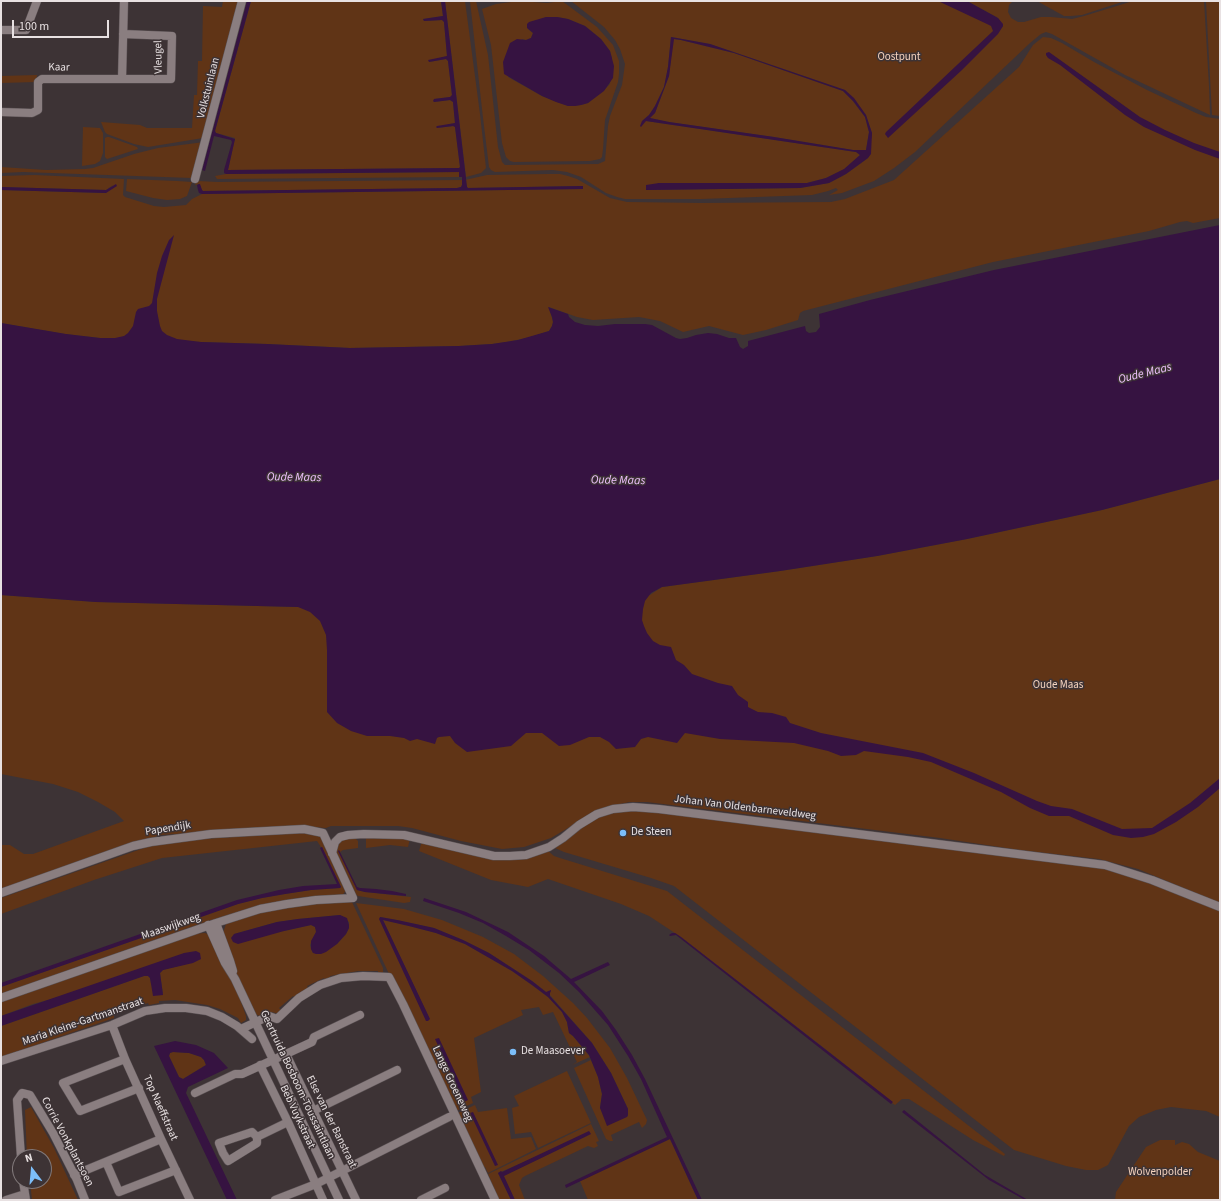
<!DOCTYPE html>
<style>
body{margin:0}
#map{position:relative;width:1221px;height:1201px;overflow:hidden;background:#3d3335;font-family:"Source Sans 3",sans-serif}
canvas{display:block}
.frame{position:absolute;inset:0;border:2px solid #e8e1e2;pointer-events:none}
.north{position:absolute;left:12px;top:1149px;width:40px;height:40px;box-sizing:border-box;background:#3d3335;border:1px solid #81797a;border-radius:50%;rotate:344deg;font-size:11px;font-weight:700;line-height:16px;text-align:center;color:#e8e1e2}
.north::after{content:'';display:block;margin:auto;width:14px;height:18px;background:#7cbef9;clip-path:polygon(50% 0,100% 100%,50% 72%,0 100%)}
.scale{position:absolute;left:12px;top:20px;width:97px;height:18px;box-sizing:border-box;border:2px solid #e8e1e2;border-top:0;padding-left:5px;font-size:12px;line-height:14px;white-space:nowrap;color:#e8e1e2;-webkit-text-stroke:3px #3d3335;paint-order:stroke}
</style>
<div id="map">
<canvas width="1221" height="1201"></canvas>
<div class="frame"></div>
<div class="north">N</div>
<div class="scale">100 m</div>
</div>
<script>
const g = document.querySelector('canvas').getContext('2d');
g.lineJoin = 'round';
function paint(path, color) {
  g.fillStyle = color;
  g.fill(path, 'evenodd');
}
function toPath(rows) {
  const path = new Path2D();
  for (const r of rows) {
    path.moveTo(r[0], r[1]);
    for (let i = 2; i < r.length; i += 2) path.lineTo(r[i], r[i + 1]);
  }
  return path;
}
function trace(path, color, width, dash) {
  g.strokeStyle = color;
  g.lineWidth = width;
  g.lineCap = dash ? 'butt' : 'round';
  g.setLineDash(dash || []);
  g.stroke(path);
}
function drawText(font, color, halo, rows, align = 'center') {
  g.font = font + ' "Source Sans 3",sans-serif';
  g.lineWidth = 3;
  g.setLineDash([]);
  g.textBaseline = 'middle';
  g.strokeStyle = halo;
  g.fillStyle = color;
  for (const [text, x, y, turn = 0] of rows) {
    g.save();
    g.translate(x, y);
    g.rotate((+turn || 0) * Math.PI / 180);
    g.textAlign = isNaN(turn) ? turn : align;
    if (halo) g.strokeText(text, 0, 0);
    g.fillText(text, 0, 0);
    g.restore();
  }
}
paint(toPath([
 [223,1,239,1,203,138,148,147,134,144,107,134,105,132,101,122,140,125,147,128,192,128,194,95,197,95,198,61,202,61,203,6,222,7],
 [251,1,441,1,443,16,423,19,424,21,442,20,444,22,447,56,429,62,446,59,448,61,452,95,451,97,434,99,434,102,450,100,453,102,455,123,437,128,454,126,455,127,460,167,459,168,228,170,235,138,216,133,215,131],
 [445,1,465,1,480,114,486,168,481,173,466,177],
 [470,1,476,1,488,55,498,147,502,162,505,165,598,164,605,161,608,126,610,116,622,85,625,64,620,49,615,40,604,27,571,1,952,1,1000,30,1003,26,998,18,967,1,1013,1,1009,5,1008,12,1011,18,1018,22,1024,22,1041,17,1051,17,1072,19,1084,16,1133,1,1204,1,1209,86,1210,115,1125,75,1052,34,1046,32,1041,34,1030,43,915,152,894,168,874,181,842,193,829,195,838,190,836,188,828,191,812,195,701,199,625,199,617,197,606,193,581,177,567,172,553,170,495,172,491,170,489,167,483,118],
 [671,37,710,44,845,90,866,115,872,133,868,158,846,174,829,183,800,188,646,190,659,183,807,183,826,178,845,169,860,155,856,152,646,121,642,121,649,115,655,106,664,87,668,67],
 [519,1,547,3,562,1,597,27,613,45,619,61,619,74,618,82,605,120,603,149,602,157,600,159,590,161,514,162,510,161,506,157,502,143,491,45,482,9,496,4],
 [546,17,557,17,568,19,585,26,601,39,610,51,612,58,610,84,603,91,588,103,581,105,568,106,542,96,508,77,522,39,526,40,531,38,533,33,528,29],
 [1037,1,1125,1,1082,15,1071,16,1064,16],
 [1206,1,1220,1,1220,116,1212,115],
 [1043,37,1051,38,1062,43,1094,62,1147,90,1196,113,1206,117,1220,119,1220,218,1193,223,1187,221,1180,222,1149,231,993,262,803,311,800,313,798,320,766,330,743,335,709,326,683,332,660,321,639,317,593,320,577,317,549,307,552,318,553,322,552,326,549,331,531,337,507,342,492,344,459,346,350,348,267,344,201,342,100,338,65,334,1,323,1,190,106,193,113,185,106,190,1,187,1,176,34,175,124,179,123,195,125,197,154,206,164,207,186,205,192,199,202,194,583,189,582,186,468,188,467,187,465,180,487,175,547,174,560,174,568,176,577,179,610,198,627,202,701,203,831,202,845,199,894,180,1019,67,1033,45],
 [673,39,681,40,734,53,843,91,853,101,865,117,869,132,866,150,853,150,774,137,669,122,649,118,655,113,669,76],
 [37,75,36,82,1,83,1,76],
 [83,127,100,128,103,133,103,153,100,161,95,164,82,166],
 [107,137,109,137,137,147,138,149,107,159,105,157,105,138],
 [204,142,192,178,23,172,1,173,1,167,46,170,85,169,93,168,134,154,158,148],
 [459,172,459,177,217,179,215,176,226,174],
 [127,179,177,181,192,182,187,196,180,199,167,200,153,198,126,191],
 [462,180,462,185,461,187,457,188,203,191,202,190,199,184,195,185,196,182,198,181,217,182],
 [1220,479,1220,903,1138,869,1099,859,1020,850,940,838,647,802,629,802,600,809,551,838,524,847,502,849,461,841,412,828,398,826,331,826,326,828,302,826,160,835,1,892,1,845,10,845,24,854,33,854,124,821,115,812,98,802,78,792,53,784,1,774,1,595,96,602,298,607,650,595,662,587,780,571,877,556,967,539,1102,510],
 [629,810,675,814,1103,867,1179,894,1220,910,1220,1117,1206,1111,1171,1107,1156,1110,1139,1117,1129,1126,1108,1165,1098,1170,1086,1170,1066,1166,1014,1150,674,886,651,878,564,852,553,847,592,821,608,814],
 [304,832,318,835,321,837,346,890,342,896,297,898,254,907,208,921,1,994,1,987,238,904,262,898,285,894,311,890,340,888,341,887,322,847,321,847,317,841,162,858,94,880,1,914,1,898,147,847,165,842,204,839],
 [366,836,410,839,408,847,390,845,366,848],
 [354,837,358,841,358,848,343,850,340,852,339,850,357,890,365,892,411,897,410,902,404,903,358,896,354,893,336,856,336,848,340,841],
 [422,841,484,857,547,850,554,856,560,858,667,891,1005,1154,1004,1156,973,1140,909,1099,902,1099,895,1105,892,1103,892,1102,824,1048,681,937,649,916,621,904,548,879,528,887,491,880,419,851],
 [333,902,352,902,383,968,383,973,378,973,378,971,358,971,330,976,330,979,325,980,324,978,307,986,308,988,295,998,293,996,279,1008,281,1010,279,1013,276,1013,271,1012,260,1016,257,1015,237,976,224,937,223,933,226,924,228,922,248,916,284,907],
 [340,915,349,922,349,928,346,934,337,944,313,953,311,949,310,945,316,932,316,929,315,927,311,925,284,931,234,934,277,922,298,919],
 [356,903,404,909,442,920,483,937,514,954,543,976,573,1003,587,1018,610,1048,627,1078,647,1120,646,1124,642,1128,639,1122,611,1135,613,1141,610,1141,606,1139,574,1068,591,1060,598,1077,602,1094,600,1108,627,1117,628,1115,628,1109,611,1073,592,1043,550,995,550,993,546,992,532,981,489,953,463,940,434,928,397,920,380,917,430,1020,383,920,409,926,436,933,465,944,512,971,532,985,548,997,562,1012,567,1022,569,1033,573,1036,590,1057,572,1065,577,1062,553,1012,543,1015,539,1007,521,1010,523,1015,474,1038,481,1092,471,1097,473,1103,456,1111,389,974],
 [205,933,210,935,213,940,240,999,246,1016,246,1020,241,1023,238,1018,220,1009,207,1005,175,1000,159,1001,159,1003,149,1005,148,1003,135,1007,114,1015,114,1018,1,1057,1,1026,144,976,148,976,150,978,151,983,163,994,160,973,163,970,193,962,201,959,33,1004,1,1016,1,1001,192,934],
 [173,1052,189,1053,201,1057,204,1060,206,1065,183,1079,179,1077,169,1056,170,1053],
 [567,1071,591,1123,538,1148,531,1132,515,1134,512,1108,519,1106,514,1096],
 [475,1105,478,1112,507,1108,511,1139,531,1137,536,1149,488,1173,485,1167,483,1167,458,1113],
 [31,1107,54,1148,78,1200,32,1200,30,1181,44,1181,44,1157,27,1157,25,1110],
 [591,1124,599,1141,596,1142,598,1146,594,1148,588,1146,525,1176,522,1178,519,1185,525,1200,515,1200,503,1176,591,1134,498,1173,511,1200,499,1200,488,1174],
 [670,1139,698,1200,588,1200,580,1181],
 [1160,1140,1175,1140,1175,1145,1182,1142,1189,1144,1198,1152,1220,1161,1220,1200,1115,1200,1116,1192,1146,1147]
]), '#603416');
paint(toPath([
 [247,1,251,1,215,131,216,133,235,139,228,170,459,168,460,167,455,127,453,126,437,128,436,127,437,126,455,123,453,102,450,100,434,102,433,101,434,99,450,97,452,95,448,61,446,59,429,62,428,60,447,56,444,22,442,20,424,21,423,19,443,16,441,1,445,1,467,187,468,188,583,186,583,189,202,194,199,193,198,190,197,185,199,184,200,184,202,190,203,191,457,188,461,187,462,185,462,177,459,177,459,172,226,174,224,173,224,170,232,142,231,140,214,136,205,171,202,170],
 [938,1,967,1,998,18,1003,24,1003,26,998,34,962,70,888,138,885,134,886,132,993,31,991,26,987,24],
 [546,17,557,17,568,19,585,26,601,39,610,51,614,66,613,78,604,91,588,103,581,105,575,106,568,106,556,102,542,96,504,74,503,62,510,43,517,39,526,40,531,38,533,33,527,28,527,24,529,22],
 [671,37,710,44,845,90,854,98,866,115,872,133,871,154,868,158,846,174,829,183,800,188,646,190,646,185,659,183,807,183,826,178,844,169,860,155,856,152,646,121,641,127,640,126,642,121,649,115,655,106,664,87,668,67],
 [674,39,681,40,734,53,843,91,853,101,865,117,869,132,866,150,853,150,774,137,669,122,650,118,655,113,669,76],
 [1049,52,1140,117,1165,130,1194,143,1220,152,1220,159,1195,150,1144,127,1125,115,1060,65,1048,58,1046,55,1046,53],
 [116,184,117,186,106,193,1,190,1,187,106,190],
 [1220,225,1220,479,1102,510,967,539,877,556,780,571,662,587,651,593,645,601,643,609,642,620,644,626,647,633,653,641,660,645,671,647,676,660,684,665,692,674,718,683,732,686,738,695,748,702,748,707,758,712,772,713,786,717,790,723,821,733,923,753,974,773,1037,801,1051,806,1072,809,1122,829,1152,828,1190,803,1220,778,1220,788,1198,807,1176,822,1154,834,1143,837,1131,838,1113,835,1069,816,1049,816,1030,808,1001,792,931,762,908,757,864,751,856,755,841,756,828,751,794,743,720,739,685,733,677,743,648,737,641,739,635,747,616,749,609,742,600,737,589,737,570,745,559,746,542,733,526,733,511,746,467,752,455,743,450,736,439,737,437,738,435,744,417,739,410,741,404,738,390,736,367,736,351,731,337,723,327,712,327,650,326,635,320,621,310,612,298,607,96,602,1,595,1,323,66,334,100,338,115,338,124,336,128,333,133,326,136,312,138,309,149,306,152,303,157,273,162,256,169,240,174,235,157,299,157,311,160,326,162,331,167,335,177,339,201,342,267,344,350,348,459,346,492,344,518,340,549,331,552,326,553,322,552,317,548,307,568,314,569,317,575,322,585,325,598,326,615,324,645,324,652,325,676,338,680,339,687,338,696,335,708,333,717,334,729,338,736,338,740,347,743,349,748,346,748,341,805,326,806,331,809,333,816,332,820,327,819,314,870,300,994,270],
 [322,847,341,887,340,888,311,890,285,894,262,898,238,904,1,987,1,983,237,900,279,890,303,886,337,884,320,848],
 [339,850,357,887,360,888,376,889,392,891,406,894,406,896,365,892,357,890,338,851],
 [424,898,466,912,508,932,544,956,571,979,608,962,610,965,574,982,602,1011,616,1030,632,1055,645,1079,702,1200,698,1200,670,1139,566,1188,565,1185,667,1137,641,1079,628,1056,608,1025,579,992,559,973,529,950,506,936,483,923,459,913,423,901],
 [340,915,347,918,349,925,349,928,346,934,337,944,326,952,321,954,316,954,313,953,311,949,311,941,316,932,315,927,311,925,284,931,238,944,233,942,231,938,234,934,277,922,298,919],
 [380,917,397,920,434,928,463,940,489,953,532,981,546,992,551,990,551,991,550,993,550,996,592,1043,611,1073,628,1109,628,1115,627,1117,607,1126,600,1108,602,1094,598,1077,589,1055,573,1036,569,1033,567,1022,562,1012,548,997,532,985,512,971,465,944,436,933,409,926,383,920,430,1019,428,1021,426,1021,379,919],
 [672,933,675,933,681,937,893,1102,891,1104,676,935,670,936,669,935],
 [196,951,200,953,201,959,193,963,163,970,160,973,163,995,153,996,150,978,148,976,144,976,1,1026,1,1016,184,953],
 [439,1038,468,1100,464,1102,435,1039],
 [175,1041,196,1045,214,1053,228,1068,188,1087,186,1093,237,1200,227,1200,154,1046],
 [173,1052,189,1053,201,1057,204,1060,206,1065,183,1079,179,1077,169,1056,170,1053],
 [904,1110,985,1175,1028,1200,1025,1200,989,1180,902,1112],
 [473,1112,498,1165,495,1166,470,1113],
 [589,1131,591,1134,504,1176,515,1200,511,1200,498,1173,501,1171,502,1172]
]), '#361341');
const minor = toPath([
 [1,30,26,30,37,1],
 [123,34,172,36,171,79,122,79,124,1],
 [1,112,32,113,38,110,38,82,42,79,122,79],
 [195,179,242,1],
 [332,853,335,842,340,837,348,835,364,834,404,835,494,856,510,856,526,855,549,847,563,838,579,825,597,814,613,809,633,807,659,809,1105,865,1152,880,1220,907],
 [1,893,133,846,151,842,211,834,304,829,323,833,353,898,316,900,287,904,260,909,216,923,1,998],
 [216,923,230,961,233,971],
 [208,925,225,963,235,979,339,1200],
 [112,1025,125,1059,161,1139,190,1200],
 [241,1029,269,1016,277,1019,299,998,320,985,341,978,363,976,389,977,403,1004,495,1200],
 [286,1054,356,1200],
 [125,1059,63,1083,80,1111,139,1088],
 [1,1061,112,1025,145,1011,165,1008,186,1008,207,1011,222,1017,237,1026,252,1039],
 [260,1065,288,1122,323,1200],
 [195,1093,235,1074,242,1074,286,1054,312,1042,314,1037,360,1015],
 [313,1111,397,1070],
 [257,1137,252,1132,219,1143,223,1153,228,1161,257,1143,257,1137,288,1122],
 [21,1157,17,1100,22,1093,30,1095,53,1133,77,1180,85,1200],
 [106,1162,119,1192,176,1170],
 [74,1175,161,1139],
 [23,1181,26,1200],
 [6,1200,25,1194],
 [275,1200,316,1184,449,1117],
 [421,1200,445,1188]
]);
trace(minor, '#5b5254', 9);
trace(minor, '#8a7e80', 8);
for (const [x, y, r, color] of [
 [623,833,4,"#7cbef9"],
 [513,1052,4,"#7cbef9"]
]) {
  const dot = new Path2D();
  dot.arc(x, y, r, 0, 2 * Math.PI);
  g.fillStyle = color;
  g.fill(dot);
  trace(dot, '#3d3335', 1.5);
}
drawText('11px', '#e8e1e2', '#3d3335', [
 ["Vleugel",159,57,-91],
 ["Kaar",59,68,1],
 ["Volkstuinlaan",209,88,-76],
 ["Johan Van Oldenbarneveldweg",745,808,7],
 ["Papendijk",168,829,-9],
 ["Maaswijkweg",171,927,-19],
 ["Maria Kleine-Gartmanstraat",83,1022,-19],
 ["Lange Groeneweg",452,1084,65],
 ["Geertruida Bosboom-Toussaintlaan",297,1085,65],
 ["Top Naeffstraat",160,1108,66],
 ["Beb Vuykstraat",297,1117,65],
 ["Else van der Banstraat",331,1122,64],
 ["Corrie Vonkplantsoen",67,1142,62]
]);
drawText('11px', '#f5d3be', '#3d3335', [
 ["Oostpunt",899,58],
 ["Oude Maas",1058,686],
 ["Wolvenpolder",1160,1173]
]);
drawText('11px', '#e8e1e2', '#3d3335', [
 ["De Steen",631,833],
 ["De Maasoever",521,1052]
], 'left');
drawText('italic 12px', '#eec0fd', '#3d3335', [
 ["Oude Maas",1145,374,-14],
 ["Oude Maas",294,478,1],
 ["Oude Maas",618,481,1]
]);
</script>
